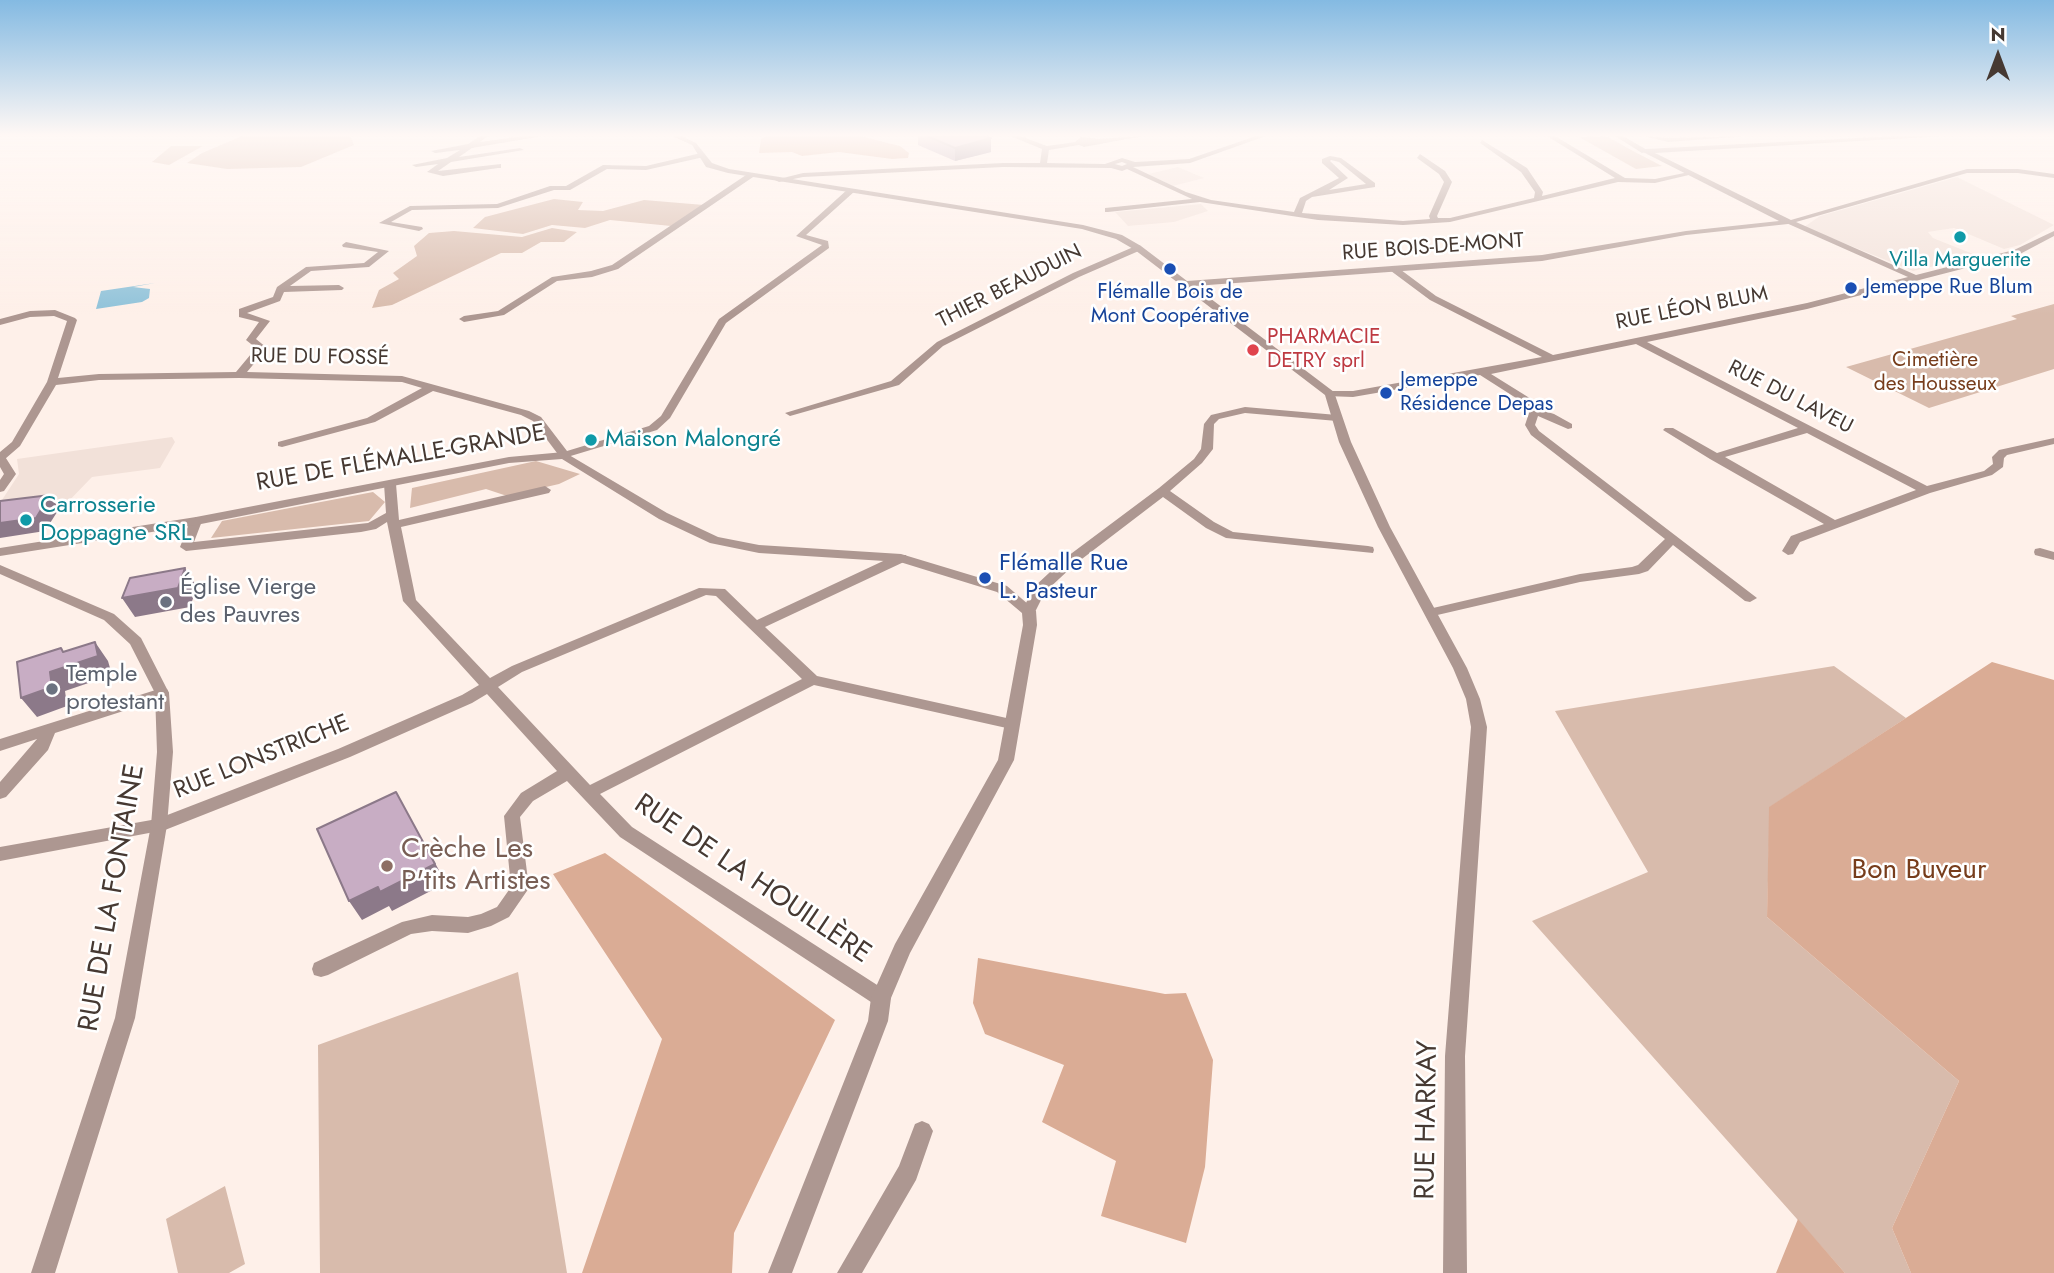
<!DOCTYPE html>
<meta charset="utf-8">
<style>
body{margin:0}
#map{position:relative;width:2054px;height:1273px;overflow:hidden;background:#fef0e9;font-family:Jost,sans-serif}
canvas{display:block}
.north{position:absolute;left:1963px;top:21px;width:70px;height:70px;-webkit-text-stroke:5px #fff;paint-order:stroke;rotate:0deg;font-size:19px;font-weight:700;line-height:28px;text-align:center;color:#463932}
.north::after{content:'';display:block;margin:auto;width:24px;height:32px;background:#463932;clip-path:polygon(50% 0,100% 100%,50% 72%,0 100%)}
</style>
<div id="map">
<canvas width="2054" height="1273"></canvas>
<div class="north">N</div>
</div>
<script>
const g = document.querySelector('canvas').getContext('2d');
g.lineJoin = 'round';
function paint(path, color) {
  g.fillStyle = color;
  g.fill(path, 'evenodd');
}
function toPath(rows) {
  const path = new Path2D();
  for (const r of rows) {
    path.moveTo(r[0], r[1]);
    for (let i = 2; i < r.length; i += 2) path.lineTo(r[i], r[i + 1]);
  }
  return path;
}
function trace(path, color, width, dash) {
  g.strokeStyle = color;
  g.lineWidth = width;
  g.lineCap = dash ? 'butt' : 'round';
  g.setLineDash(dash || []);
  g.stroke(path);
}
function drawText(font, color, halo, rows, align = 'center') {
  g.font = font + ' Jost,sans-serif';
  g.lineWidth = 5;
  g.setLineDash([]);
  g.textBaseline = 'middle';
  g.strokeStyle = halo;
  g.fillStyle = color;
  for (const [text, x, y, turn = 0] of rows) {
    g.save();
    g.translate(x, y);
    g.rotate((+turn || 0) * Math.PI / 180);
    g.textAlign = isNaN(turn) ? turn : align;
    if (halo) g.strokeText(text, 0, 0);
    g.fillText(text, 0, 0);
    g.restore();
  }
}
paint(toPath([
 [1178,167,1204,178,1173,186,1148,174],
 [1957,177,2054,225,2020,245,2004,249,1954,228,1928,232,1933,238,1978,256,1913,271,1804,227,1820,216],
 [1201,204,1208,211,1174,222,1128,226,1115,212],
 [172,437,175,442,160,468,92,477,64,506,0,515,0,503,19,474,17,459]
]), '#f2e1d9');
paint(toPath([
 [242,136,350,136,354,145,301,167,227,169,187,163,202,153],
 [1606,136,1635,152,1662,166,1636,169,1579,137],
 [171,146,203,146,169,165,152,162],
 [554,199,583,202,578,210,603,211,644,200,704,205,671,226,610,220,585,228,552,225,523,234,473,228,485,217],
 [552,228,577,232,564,242,541,242,522,253,501,253,392,305,372,308,379,290,399,279,393,273,417,256,414,246,429,233,454,231,522,237],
 [2054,304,2054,369,1929,408,1846,367,2017,319,2011,316],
 [536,461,580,474,559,484,507,496,486,489,410,508,412,488],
 [373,492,385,502,369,521,211,538,222,521],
 [1834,666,1906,718,1770,807,1767,917,1959,1081,1892,1228,1911,1273,1845,1273,1532,921,1648,872,1555,711],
 [518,972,567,1273,320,1273,318,1045],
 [225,1186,245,1264,229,1273,178,1273,166,1219]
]), '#d8bbac');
paint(toPath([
 [766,136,860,136,900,146,909,153,908,158,892,159,839,152,802,156,792,152,759,153,761,139],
 [1992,662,2054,680,2054,1273,1911,1273,1892,1228,1959,1081,1767,917,1769,807],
 [605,853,835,1020,734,1233,732,1273,582,1273,662,1039,553,874],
 [978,958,1165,994,1186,993,1213,1060,1205,1167,1186,1243,1101,1216,1116,1161,1042,1122,1064,1065,985,1034,973,1003],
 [1798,1219,1845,1273,1776,1273]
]), '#daac95');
paint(toPath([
 [155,283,133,287,150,289,149,298,142,302,96,309,101,291]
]), '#8fc2d9');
paint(toPath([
 [480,136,488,136,480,142,524,136,543,136,472,148,459,157,520,148,524,150,451,162,438,171,501,164,501,168,498,168,443,176,427,172,438,164,416,167,412,165,447,158,460,150,435,153,431,151,468,144,480,136],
 [1010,136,1020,136,1047,146,1075,142,1081,137,1099,139,1143,136,1084,147,1079,145,1049,150,1047,163,1105,164,1122,158,1135,162,1189,159,1256,136,1266,136,1190,163,1133,167,1186,192,1211,200,1294,212,1300,198,1339,178,1322,163,1322,159,1330,156,1341,158,1375,183,1375,187,1312,197,1306,201,1302,213,1403,221,1430,219,1429,216,1444,182,1439,174,1417,158,1420,154,1445,171,1452,182,1437,216,1438,218,1450,218,1534,198,1535,192,1521,172,1480,143,1482,140,1527,168,1543,192,1542,196,1615,178,1547,136,1555,136,1625,178,1655,179,1689,172,1693,174,1655,183,1618,182,1450,222,1403,225,1318,220,1200,202,1108,212,1105,212,1105,208,1192,199,1127,169,1122,171,1111,168,1003,167,803,177,779,182,775,180,803,173,1003,163,1040,163,1042,149,1010,136],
 [1331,160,1339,162,1366,184,1329,190,1348,178,1330,161,1331,160],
 [1122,162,1127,164,1122,166,1115,164,1122,162],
 [1615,136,1623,136,1649,151,1642,153,1615,136],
 [1644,136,1668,138,1747,136,1668,142,1644,136],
 [701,153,704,157,646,170,607,169,570,190,554,190,498,208,412,210,391,222,422,227,423,229,419,231,379,223,410,206,497,204,550,186,566,186,603,165,646,166,701,153],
 [1967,169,2018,169,2054,174,2054,178,2018,173,1967,173,1796,222,1916,275,2014,250,2054,231,2054,236,2020,254,1807,309,1647,342,1927,486,1984,471,1993,464,1992,457,1999,450,2054,438,2054,444,2007,455,2004,458,2003,467,1992,475,1930,493,1800,542,1793,554,1788,555,1782,551,1791,536,1824,524,1710,459,1663,430,1665,428,1673,428,1717,453,1798,428,1636,344,1491,374,1536,402,1538,409,1554,414,1572,424,1572,428,1568,429,1538,416,1535,425,1539,431,1757,598,1750,602,1745,601,1673,545,1648,571,1639,574,1580,582,1433,616,1428,615,1426,612,1433,608,1580,574,1632,567,1638,565,1665,539,1531,435,1525,425,1529,413,1527,405,1480,375,1353,397,1326,396,1326,392,1330,391,1353,391,1542,357,1430,300,1391,271,1391,267,1397,267,1436,296,1553,355,1807,303,1908,277,1784,222,1967,169],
 [1807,433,1916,490,1835,520,1725,457,1807,433],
 [749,173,756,175,618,269,592,277,557,281,504,315,464,322,459,319,464,316,498,311,552,277,591,271,612,265,749,173],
 [848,189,855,191,806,235,828,241,829,248,726,323,670,418,657,430,564,458,560,457,533,421,521,415,433,391,375,422,282,447,278,446,278,442,367,418,422,388,402,382,239,378,99,380,56,385,20,446,5,459,0,460,0,452,12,442,47,382,67,321,54,316,30,317,0,325,0,319,30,311,55,310,75,318,77,320,58,378,99,374,236,372,256,348,246,340,259,322,239,317,239,309,273,297,277,287,306,267,364,263,378,252,343,247,342,245,346,242,389,251,369,267,311,271,290,286,339,285,344,288,342,290,284,292,280,301,247,313,270,321,256,339,267,348,247,372,402,376,529,411,541,417,567,451,649,426,661,416,719,319,822,245,796,236,848,189],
 [1138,245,1141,246,1141,250,1079,277,943,346,899,385,790,416,785,413,891,381,937,342,1073,273,1138,245],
 [1245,407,1337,415,1342,418,1337,421,1245,413,1219,419,1214,424,1213,449,1202,463,1170,491,1214,522,1233,532,1368,546,1373,547,1374,550,1373,553,1226,538,1206,528,1163,497,1074,565,1045,592,1034,614,1024,614,1022,611,1034,587,1064,559,1159,488,1194,459,1201,449,1204,424,1211,415,1245,407],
 [390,480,396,484,399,520,545,486,551,490,549,493,401,527,416,600,490,678,512,666,699,588,725,589,757,620,896,555,906,555,907,558,906,561,765,627,817,676,1011,719,1016,720,1019,724,1016,728,1011,729,814,685,600,794,632,827,888,992,891,998,888,1004,881,1007,874,1004,620,837,567,781,533,801,520,817,529,888,509,917,491,926,468,933,432,931,411,934,328,975,321,977,314,975,312,969,314,963,402,922,432,915,468,917,481,914,497,907,511,887,504,816,521,793,557,771,487,694,472,703,350,757,165,830,0,861,0,847,157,819,338,749,462,695,479,685,403,601,387,522,376,529,361,532,186,551,180,547,190,521,196,517,202,521,194,542,368,523,386,513,384,484,390,480],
 [706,595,716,596,802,679,590,785,498,687,522,672,706,595],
 [2040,548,2054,552,2054,560,2035,555,2034,552,2035,549,2040,548],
 [162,688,167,689,169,693,167,697,55,733,48,750,6,797,0,799,0,782,37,739,0,751,0,739,162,688],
 [922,1121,929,1124,933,1131,916,1180,862,1273,837,1273,899,1166,915,1124,922,1121]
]), '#ad9791');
paint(toPath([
 [672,136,681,136,696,143,712,163,729,169,1083,225,1122,235,1141,246,1187,281,1542,255,1686,231,1779,221,1641,151,1645,149,1896,136,1944,136,1655,153,1791,220,1792,222,1788,224,1686,235,1542,261,1194,286,1334,392,1351,442,1390,527,1467,668,1480,699,1487,727,1465,1056,1467,1273,1443,1273,1445,1056,1471,727,1466,699,1453,668,1378,527,1339,442,1325,395,1135,250,1116,239,1082,229,728,173,706,167,692,145,672,136],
 [564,452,667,513,718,537,759,545,901,554,1007,586,1036,611,1037,625,1014,760,910,953,891,998,888,1021,792,1273,768,1273,868,1021,871,998,895,944,998,760,1023,625,1022,613,997,592,900,562,759,553,710,543,659,519,562,459,509,463,196,525,0,556,0,548,196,517,509,457,564,452],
 [0,454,4,455,16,474,4,491,0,492,0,480,4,474,0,467,0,454],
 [0,565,114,614,141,638,169,693,173,752,167,825,135,1018,55,1273,31,1273,115,1018,151,825,157,752,155,693,130,644,104,620,0,574,0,565]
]), '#ad9791');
paint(toPath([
 [918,136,985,136,991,152,955,161,918,145]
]), '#ac95a9');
paint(toPath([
 [991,138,991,152,955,161,955,148],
 [50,495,59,509,45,531,0,538,0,523],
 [185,568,197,587,190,607,135,617,122,598],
 [95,642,108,661,112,675,65,691,67,706,37,717,21,698,50,672,73,664],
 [396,792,446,883,392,911,389,906,362,920,349,901,378,887]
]), '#8c7989');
const building = toPath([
 [927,136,985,136,991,138,955,148,927,136],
 [50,495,36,518,0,523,0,501,50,495],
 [185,568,178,588,122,598,130,578,185,568],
 [95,642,98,656,50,672,52,687,21,698,17,662,61,648,63,652,95,642],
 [396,792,435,864,380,892,378,887,349,901,317,829,396,792]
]);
paint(building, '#c8adc4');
trace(building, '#8c7989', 2);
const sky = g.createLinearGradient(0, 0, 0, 314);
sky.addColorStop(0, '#84bae2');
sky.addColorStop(0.43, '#fff8f5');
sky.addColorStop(1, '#fff8f500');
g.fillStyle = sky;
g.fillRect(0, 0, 2054, 314);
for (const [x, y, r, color] of [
 [1960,237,7,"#0f9aa8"],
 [1170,269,7,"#1a4fb4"],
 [1851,288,7,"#1a4fb4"],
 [1253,350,7,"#e0444e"],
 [1386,393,7,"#1a4fb4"],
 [591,440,7,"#0f9aa8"],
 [26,520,7,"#0f9aa8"],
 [985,578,7,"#1a4fb4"],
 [166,602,7,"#6b7280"],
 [52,689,7,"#6b7280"],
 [387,866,7,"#8d6e63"]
]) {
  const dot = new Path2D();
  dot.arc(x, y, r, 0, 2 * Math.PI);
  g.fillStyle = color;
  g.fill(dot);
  trace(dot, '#fff', 2.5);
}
drawText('21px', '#463932', '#fff', [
 ["RUE BOIS-DE-MONT",1433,248,-4],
 ["THIER BEAUDUIN",1010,287,-27],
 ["RUE LÉON BLUM",1692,309,-11],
 ["RUE DU FOSSÉ",320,358,1],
 ["RUE DU LAVEU",1790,398,27]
]);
drawText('21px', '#0d838f', '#fff', [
 ["Villa Marguerite",1960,261]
]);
drawText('21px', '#164399', '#fff', [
 ["Jemeppe Rue Blum",1865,288],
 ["Flémalle Bois de",1170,293,"center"],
 ["Mont Coopérative",1170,317,"center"],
 ["Jemeppe",1400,381],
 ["Résidence Depas",1400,405]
], 'left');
drawText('21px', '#be3a42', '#fff', [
 ["PHARMACIE",1267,338],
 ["DETRY sprl",1267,362]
], 'left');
drawText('21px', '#773d1c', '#fff', [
 ["Cimetière",1935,361],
 ["des Housseux",1935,385]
]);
drawText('24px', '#0d838f', '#fff', [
 ["Maison Malongré",605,440],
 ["Carrosserie",40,506],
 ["Doppagne SRL",40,534]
], 'left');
drawText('24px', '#463932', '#fff', [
 ["RUE DE FLÉMALLE-GRANDE",401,459,-10],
 ["RUE LONSTRICHE",262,758,-22]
]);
drawText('24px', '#164399', '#fff', [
 ["Flémalle Rue",999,564],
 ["L. Pasteur",999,592]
], 'left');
drawText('24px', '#5b616d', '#fff', [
 ["Église Vierge",180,588],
 ["des Pauvres",180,616],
 ["Temple",66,675],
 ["protestant",66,703]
], 'left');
drawText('28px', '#785e54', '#fff', [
 ["Crèche Les",401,850],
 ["P'tits Artistes",401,882]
], 'left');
drawText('28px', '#773d1c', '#fff', [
 ["Bon Buveur",1919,871]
]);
drawText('28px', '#463932', '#fff', [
 ["RUE DE LA HOUILLÈRE",752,880,34],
 ["RUE DE LA FONTAINE",113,898,-80],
 ["RUE HARKAY",1428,1120,-89]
]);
</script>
